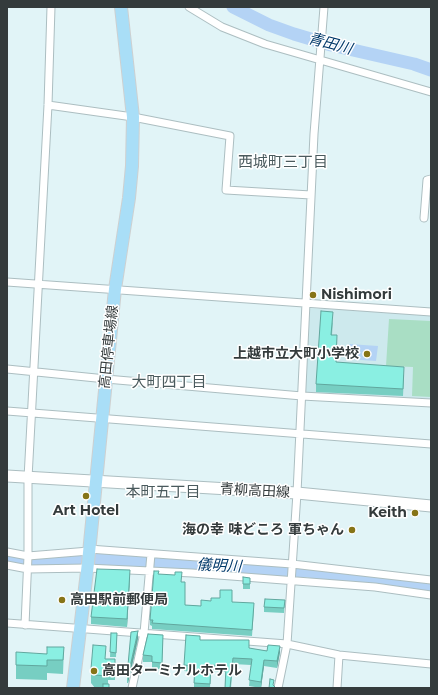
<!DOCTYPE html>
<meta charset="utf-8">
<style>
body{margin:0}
#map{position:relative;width:438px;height:695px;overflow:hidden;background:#e1f4f7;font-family:Montserrat,sans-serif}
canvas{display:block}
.frame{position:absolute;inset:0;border:8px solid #343b3c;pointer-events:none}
</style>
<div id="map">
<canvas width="438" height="695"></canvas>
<div class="frame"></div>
</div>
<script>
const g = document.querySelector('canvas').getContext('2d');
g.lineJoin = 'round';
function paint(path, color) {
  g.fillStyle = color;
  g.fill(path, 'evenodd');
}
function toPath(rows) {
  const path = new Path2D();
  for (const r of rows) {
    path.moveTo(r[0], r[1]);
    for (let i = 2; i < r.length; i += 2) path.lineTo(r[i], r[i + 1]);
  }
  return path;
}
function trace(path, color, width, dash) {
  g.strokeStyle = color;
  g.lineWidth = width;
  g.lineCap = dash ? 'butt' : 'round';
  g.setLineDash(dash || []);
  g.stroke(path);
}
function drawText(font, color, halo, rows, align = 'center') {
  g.font = font + ' Montserrat,"Noto Sans JP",sans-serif';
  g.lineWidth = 3;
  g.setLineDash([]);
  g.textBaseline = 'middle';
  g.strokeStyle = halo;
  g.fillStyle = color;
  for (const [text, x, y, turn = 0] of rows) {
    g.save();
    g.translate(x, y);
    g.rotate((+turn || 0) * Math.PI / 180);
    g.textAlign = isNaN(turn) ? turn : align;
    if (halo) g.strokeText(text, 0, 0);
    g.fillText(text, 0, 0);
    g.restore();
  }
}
paint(toPath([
 [305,308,431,314,431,400,302,394]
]), '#cde9ed');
paint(toPath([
 [389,319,431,321,431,397,412,396,413,367,386,366]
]), '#a9dec4');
paint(toPath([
 [349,344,378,346,376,361,348,359]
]), '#b4d3f5');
trace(toPath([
 [233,7,269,25,294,34,331,45,414,64,431,70],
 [7,560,21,563,84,559,308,571,431,587]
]), '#b4d3f5', 13);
const street = toPath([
 [189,7,222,27,265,44,431,92],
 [48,105,133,117,230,136,226,190,311,195],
 [424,218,427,180,431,179],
 [7,282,431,312],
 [7,369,106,379,302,396,431,403],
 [7,411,431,444],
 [89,549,292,564,431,580],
 [7,552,28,556,89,551],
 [7,565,28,569,87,568,192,573,375,587,431,595],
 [7,623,287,644,339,655,431,664],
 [25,625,28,556,28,478,48,105,51,7],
 [132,688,144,633,151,554],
 [278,688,287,644,297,493,314,134,324,7],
 [337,688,339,655]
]);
const secondary = toPath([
 [7,476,297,493,431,506]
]);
const primary = toPath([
 [73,688,88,563,115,289,129,198,132,166,133,117,121,7]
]);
trace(street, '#acbec1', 9);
trace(secondary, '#acbec1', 13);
trace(primary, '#ced0d0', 14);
trace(street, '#fff', 7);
trace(secondary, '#fff', 11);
trace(primary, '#a9def7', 12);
paint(toPath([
 [333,320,332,335,337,342,336,362,404,375,403,396,316,392,316,384],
 [159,574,182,582,185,605,201,606,232,602,254,609,252,636,152,629,152,626,150,625,150,620],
 [130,577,127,627,91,624,91,617],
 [243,577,250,578,250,589,243,589],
 [285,600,284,613,264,612,264,607],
 [111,633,117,633,116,657,110,657],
 [163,635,162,669,152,669,152,662,143,662,143,655],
 [138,639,128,683,127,683,127,676],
 [200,640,249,649,280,652,277,668,264,666,261,688,249,686,251,665,233,664,231,688,225,688,226,672,211,671,210,688,194,688,194,672,184,671,184,665],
 [64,647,63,674,47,673,47,680,16,679,16,665],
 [106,659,115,659,115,680,108,680,108,684,109,688,95,688,91,683,91,669]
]), '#77cec2');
paint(toPath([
 [130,570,130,577,127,627,127,619],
 [138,631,138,639,128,683,128,676],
 [280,646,280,652,277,668,277,661],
 [264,660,264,666,261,688,261,682]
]), '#61a79e');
const building = toPath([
 [321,311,333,312,331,335,337,335,336,362,404,367,403,389,316,384,321,311],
 [97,569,130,570,127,619,91,617,97,569],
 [154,571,159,571,158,574,175,575,175,572,182,572,181,582,185,582,185,605,201,606,201,600,211,601,211,598,220,598,220,590,232,590,232,602,254,603,252,630,152,623,153,620,150,620,154,571],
 [243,577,250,578,250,584,243,584,243,577],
 [265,599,285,600,284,608,264,607,265,599],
 [138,631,128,676,127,676,131,632,138,631],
 [111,633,117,633,116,653,110,652,111,633],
 [148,634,163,635,162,663,152,662,152,656,143,655,148,634],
 [186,635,200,636,200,640,249,640,249,648,267,651,268,645,280,646,277,661,264,660,261,682,249,680,252,659,233,658,230,688,225,688,226,666,211,665,210,684,194,683,195,666,184,665,186,635],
 [93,645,106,646,105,659,115,659,115,667,108,667,108,676,95,675,91,669,93,645],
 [47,647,64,647,63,660,47,660,47,666,16,665,16,652,47,654,47,647],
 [270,679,274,680,273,685,276,688,269,688,270,679],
 [103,684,109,684,109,688,103,688,103,684]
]);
paint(building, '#8aefe2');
trace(building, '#61a79e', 1);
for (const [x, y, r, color] of [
 [313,295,4,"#867417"],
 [367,354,4,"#867417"],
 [86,496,4,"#867417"],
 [415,513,4,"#867417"],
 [352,530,4,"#867417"],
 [62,600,4,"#867417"],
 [94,671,4,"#867417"]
]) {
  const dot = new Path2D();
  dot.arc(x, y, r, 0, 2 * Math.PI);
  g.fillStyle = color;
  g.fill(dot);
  trace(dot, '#fff', 1.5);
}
drawText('bold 14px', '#343b3c', '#fff', [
 ["Nishimori",321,295],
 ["上越市立大町小学校",359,354,"right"],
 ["Art Hotel",86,511,"center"],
 ["Keith",407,513,"right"],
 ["海の幸 味どころ 軍ちゃん",344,530,"right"],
 ["高田駅前郵便局",70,600],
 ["高田ターミナルホテル",102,671]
], 'left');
drawText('14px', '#343b3c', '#fff', [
 ["高田停車場線",109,347,-84],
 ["青柳高田線",255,491,3]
]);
drawText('italic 15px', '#003869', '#fff', [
 ["青田川",330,44,15],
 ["儀明川",219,566,3]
]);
drawText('15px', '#4a5a5d', '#fff', [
 ["西城町三丁目",283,163],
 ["大町四丁目",169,383],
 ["本町五丁目",163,493]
]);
</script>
